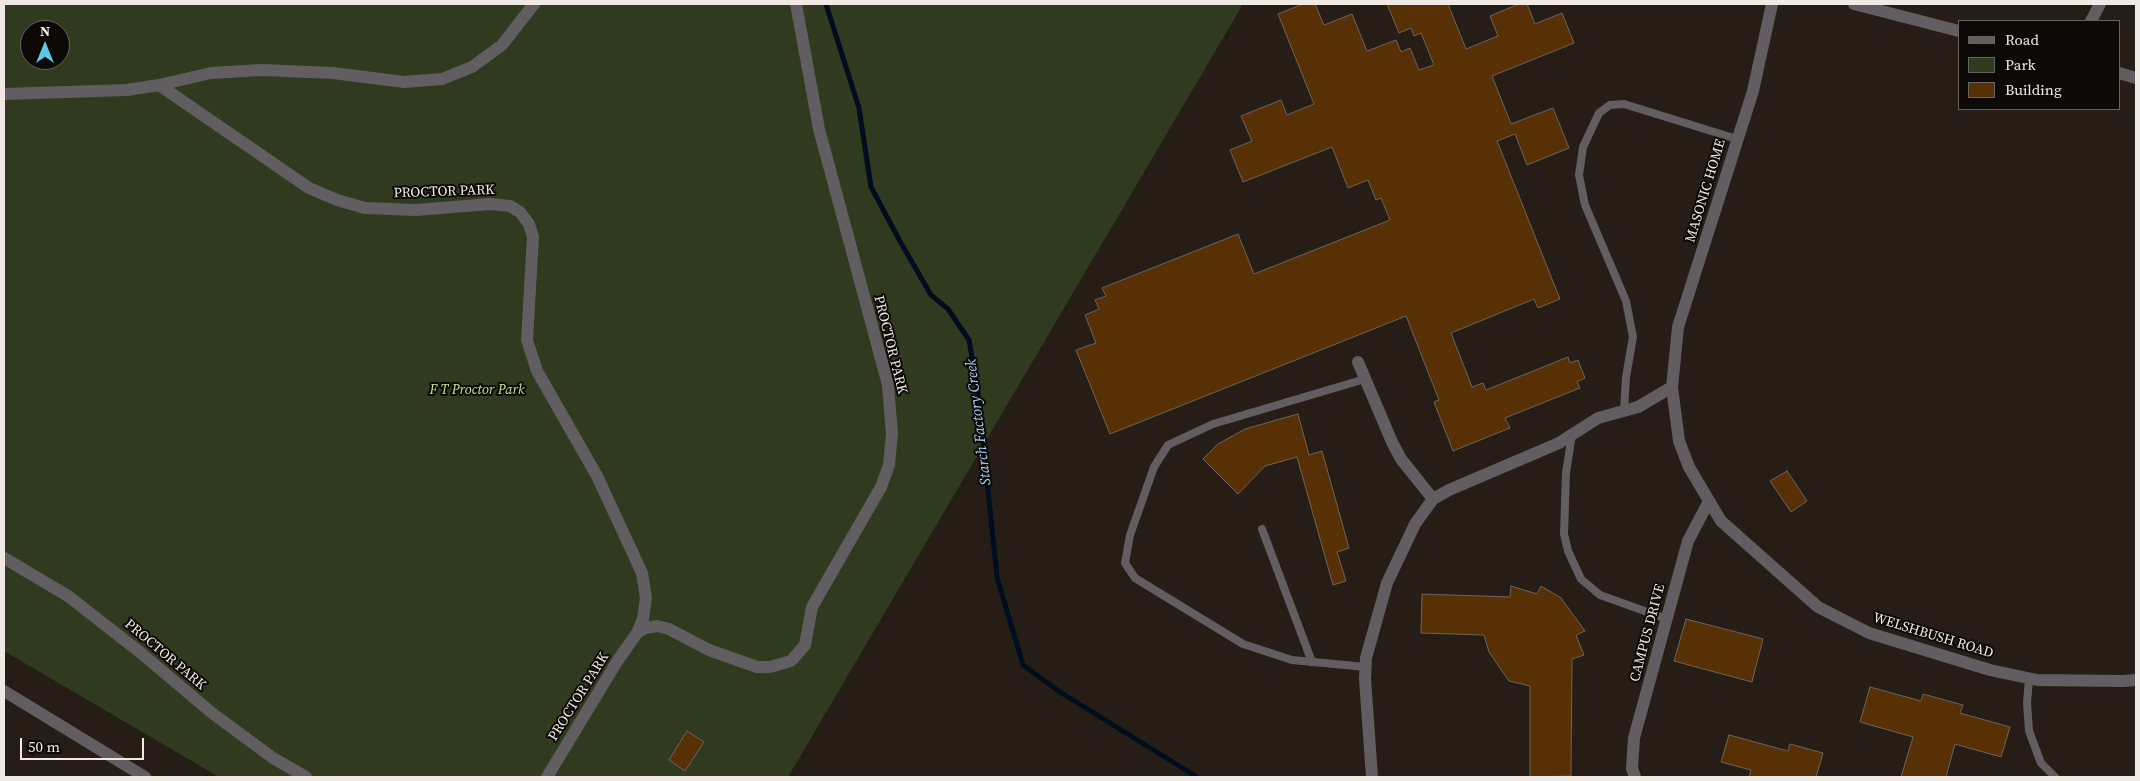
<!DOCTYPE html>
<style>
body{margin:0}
#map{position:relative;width:2140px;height:781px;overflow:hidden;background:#261e16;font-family:"Source Serif 4",serif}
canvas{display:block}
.frame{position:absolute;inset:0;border:5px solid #f0e9e4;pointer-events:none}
.legend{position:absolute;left:1958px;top:20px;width:162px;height:90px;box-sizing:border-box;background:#0c0906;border:1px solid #67635f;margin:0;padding:6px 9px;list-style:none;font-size:15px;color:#f0e9e4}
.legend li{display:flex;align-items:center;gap:10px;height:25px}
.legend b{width:25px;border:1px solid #67635f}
.north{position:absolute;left:20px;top:20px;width:50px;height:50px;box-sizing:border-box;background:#0c0906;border:1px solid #67635f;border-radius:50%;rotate:0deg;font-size:14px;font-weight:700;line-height:20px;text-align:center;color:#f0e9e4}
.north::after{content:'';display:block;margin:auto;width:18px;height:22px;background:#5ac8e6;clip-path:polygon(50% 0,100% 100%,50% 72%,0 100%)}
.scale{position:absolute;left:20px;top:738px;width:124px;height:22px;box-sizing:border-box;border:2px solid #f0e9e4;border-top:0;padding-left:6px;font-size:15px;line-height:18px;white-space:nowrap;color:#f0e9e4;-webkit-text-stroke:4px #0c0906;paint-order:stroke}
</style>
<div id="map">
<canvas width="2140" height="781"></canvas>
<div class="frame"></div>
<ul class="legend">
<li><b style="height:6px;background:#625d61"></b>Road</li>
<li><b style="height:14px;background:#303a1e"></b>Park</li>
<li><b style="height:14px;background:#573005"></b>Building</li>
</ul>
<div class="north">N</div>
<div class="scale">50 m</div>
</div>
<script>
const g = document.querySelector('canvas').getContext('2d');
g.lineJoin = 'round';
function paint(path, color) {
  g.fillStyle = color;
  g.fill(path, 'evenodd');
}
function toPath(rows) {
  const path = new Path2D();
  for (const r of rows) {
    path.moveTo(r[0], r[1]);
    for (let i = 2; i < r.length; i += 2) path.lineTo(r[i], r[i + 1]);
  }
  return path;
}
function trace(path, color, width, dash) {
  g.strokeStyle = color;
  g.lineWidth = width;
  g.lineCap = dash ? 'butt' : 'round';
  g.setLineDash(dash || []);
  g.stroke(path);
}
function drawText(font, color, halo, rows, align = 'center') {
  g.font = font + ' "Source Serif 4",serif';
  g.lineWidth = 4;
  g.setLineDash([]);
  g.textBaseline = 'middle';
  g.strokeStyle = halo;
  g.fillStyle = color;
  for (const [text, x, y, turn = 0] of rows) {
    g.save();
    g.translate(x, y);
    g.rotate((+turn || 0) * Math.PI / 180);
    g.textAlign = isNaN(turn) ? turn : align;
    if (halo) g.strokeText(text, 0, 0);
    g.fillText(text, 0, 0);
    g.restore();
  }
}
paint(toPath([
 [4,4,1243,4,788,777,219,777,4,651],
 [30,30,60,30,60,60,30,60]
]), '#303a1e');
trace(toPath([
 [826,4,859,108,871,187,901,243,931,295,948,309,969,340,978,392,997,577,1023,665,1060,692,1197,777]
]), '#000d1f', 5);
const building = toPath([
 [1303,4,1315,4,1324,25,1352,14,1367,51,1396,40,1401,52,1410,48,1419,70,1434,65,1421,33,1414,36,1411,28,1399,33,1387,4,1448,4,1466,49,1498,36,1490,16,1519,4,1527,4,1535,24,1562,13,1574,43,1492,76,1511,124,1553,108,1569,148,1527,165,1515,134,1497,141,1560,299,1538,308,1534,299,1451,333,1472,387,1483,383,1486,390,1568,357,1570,363,1578,360,1585,378,1577,382,1580,388,1505,418,1510,428,1453,451,1434,402,1439,400,1406,316,1110,434,1076,350,1096,343,1085,315,1099,309,1095,300,1106,296,1102,288,1238,234,1254,274,1390,220,1381,198,1376,200,1368,180,1348,188,1332,147,1243,182,1230,150,1252,141,1241,116,1281,100,1287,115,1314,104,1278,14,1303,4],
 [1298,414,1309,455,1322,451,1349,548,1337,552,1346,581,1333,585,1297,457,1265,466,1238,494,1203,459,1218,444,1245,429,1298,414],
 [1787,471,1807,501,1791,512,1770,481,1787,471],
 [1511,586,1537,594,1541,586,1561,598,1585,631,1576,635,1584,655,1572,659,1571,776,1530,777,1530,686,1509,681,1489,652,1484,635,1421,633,1422,594,1510,597,1511,586],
 [1686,619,1763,639,1752,682,1674,661,1686,619],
 [1870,687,1921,701,1923,694,1963,705,1960,713,2010,727,2001,757,1955,744,1946,777,1901,777,1913,737,1860,722,1870,687],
 [687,731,704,742,685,771,669,760,687,731],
 [1729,735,1788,751,1790,744,1823,753,1816,777,1749,777,1751,770,1721,762,1729,735]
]);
paint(building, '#573005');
trace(building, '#6e645b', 1);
trace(toPath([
 [1365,379,1213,424,1168,445,1154,467,1130,535,1125,563,1135,578,1243,644,1292,660,1366,667],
 [1624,411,1626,377,1633,337,1626,301,1585,205,1579,175,1583,147,1599,113,1610,105,1624,104,1737,139],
 [1572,434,1566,473,1564,534,1568,551,1581,579,1600,595,1667,619],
 [1262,529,1312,662],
 [2029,679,2027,703,2029,731,2041,763,2055,777]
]), '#625d61', 8);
trace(toPath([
 [159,85,309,188,337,200,365,208,416,210,490,204,510,206,520,212,529,224,533,237,527,340,537,371,597,476,642,573,646,598,643,619,637,633],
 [4,94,127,90,159,85,211,73,262,70,333,73,404,82,442,79,472,67,502,45,534,4],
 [4,558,68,596,141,653,212,713,273,758,306,777],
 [547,777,618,660,637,633,645,628,657,626,669,629,709,650,757,667,770,667,791,661,805,645,812,607,881,487,889,465,892,434,888,385,819,129,796,4]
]), '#625d61', 12);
trace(toPath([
 [1772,4,1753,91,1678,327,1672,387,1679,441,1689,467,1721,521,1818,607,1869,633,1990,670,2037,680,2123,681,2136,680],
 [1358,362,1392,442,1401,459,1433,499],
 [4,691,145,777],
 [1372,777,1365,679,1366,658,1387,583,1415,524,1433,499,1449,490,1559,443,1598,418,1638,407,1672,387],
 [1635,777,1632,768,1634,738,1688,541,1709,501]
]), '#625d61', 12);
trace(toPath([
 [1854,4,1959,31],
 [2091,21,2100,4],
 [2119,73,2136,78]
]), '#625d61', 12);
drawText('14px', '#f0e9e4', '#0c0906', [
 ["MASONIC HOME",1706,191,-73],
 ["PROCTOR PARK",444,192,-2],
 ["PROCTOR PARK",890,345,76],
 ["CAMPUS DRIVE",1648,633,-75],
 ["WELSHBUSH ROAD",1933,636,17],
 ["PROCTOR PARK",165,655,40],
 ["PROCTOR PARK",579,697,-58]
]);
drawText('italic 14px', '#c7e394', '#0c0906', [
 ["F T Proctor Park",477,390]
]);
drawText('italic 15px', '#acd0f5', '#0c0906', [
 ["Starch Factory Creek",979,422,-97]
]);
</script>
